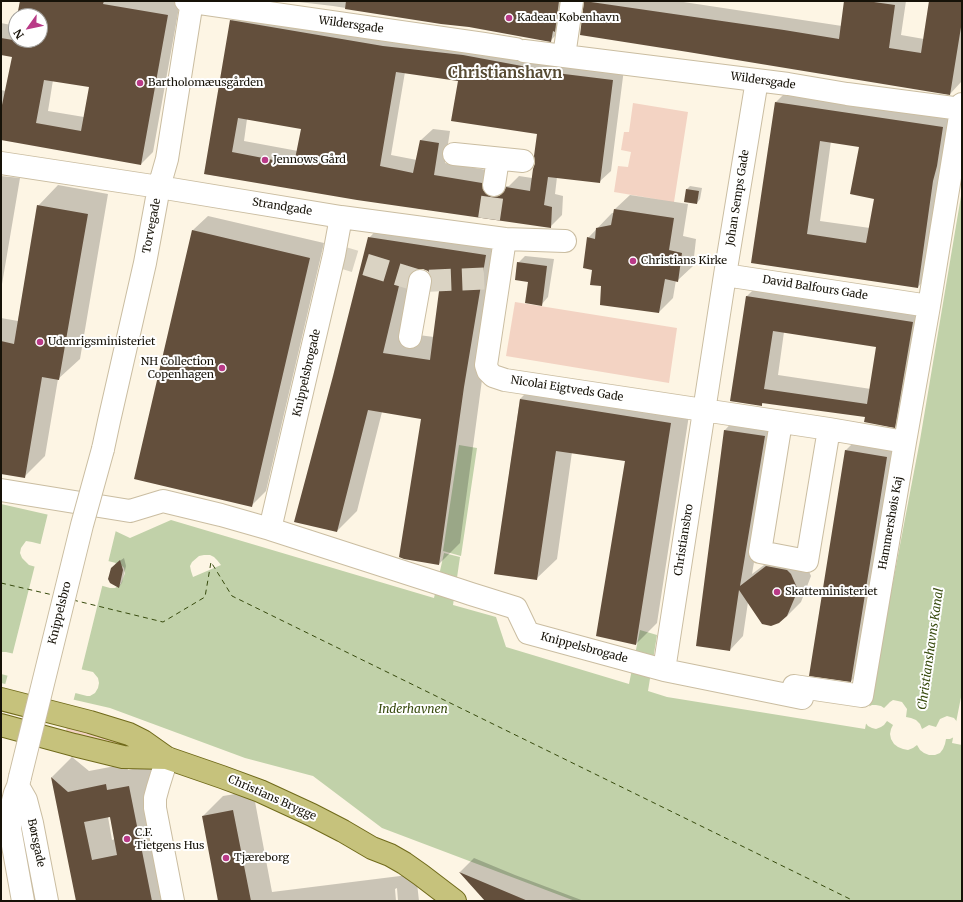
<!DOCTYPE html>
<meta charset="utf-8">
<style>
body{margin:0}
#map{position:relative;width:963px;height:902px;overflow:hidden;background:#fdf5e4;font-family:Merriweather,serif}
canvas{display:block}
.frame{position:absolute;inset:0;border:2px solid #161208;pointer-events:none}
.north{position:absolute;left:8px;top:8px;width:40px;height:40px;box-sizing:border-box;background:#fff;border:1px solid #a2a09c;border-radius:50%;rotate:237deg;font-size:11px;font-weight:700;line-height:16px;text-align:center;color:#161208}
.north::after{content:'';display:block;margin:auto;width:14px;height:18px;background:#b93a87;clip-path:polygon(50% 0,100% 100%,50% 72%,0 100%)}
</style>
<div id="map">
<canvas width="963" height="902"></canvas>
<div class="frame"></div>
<div class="north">N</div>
</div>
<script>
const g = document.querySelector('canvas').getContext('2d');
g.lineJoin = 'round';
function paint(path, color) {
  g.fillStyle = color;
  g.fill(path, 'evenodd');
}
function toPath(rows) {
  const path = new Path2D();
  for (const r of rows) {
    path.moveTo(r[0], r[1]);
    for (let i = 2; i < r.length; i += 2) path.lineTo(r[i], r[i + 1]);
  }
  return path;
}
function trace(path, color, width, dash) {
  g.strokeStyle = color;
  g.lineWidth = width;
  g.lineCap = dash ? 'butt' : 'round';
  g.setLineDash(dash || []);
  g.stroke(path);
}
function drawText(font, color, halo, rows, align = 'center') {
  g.font = font + ' Merriweather,serif';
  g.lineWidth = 4;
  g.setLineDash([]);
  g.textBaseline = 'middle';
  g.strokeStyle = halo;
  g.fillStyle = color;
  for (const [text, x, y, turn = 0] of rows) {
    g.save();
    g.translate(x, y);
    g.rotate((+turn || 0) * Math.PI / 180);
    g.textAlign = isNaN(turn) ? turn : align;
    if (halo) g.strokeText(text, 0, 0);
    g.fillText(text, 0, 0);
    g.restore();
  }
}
paint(toPath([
 [633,103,688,112,674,202,614,192,618,166,628,167,631,152,621,150,624,132,629,132],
 [515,302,677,328,669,383,506,356],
 [68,723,137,743,136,751,65,735]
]), '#f3d3c3');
paint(toPath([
 [962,190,962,692,952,743,962,745,962,901,575,901,382,828,313,776,245,758,110,708,1,683,1,674,87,696,90,696,95,693,98,688,99,683,98,678,93,672,6,652,1,652,1,504,111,529,130,538,171,520,434,598,444,553,460,557,453,605,496,617,506,647,629,684,640,630,657,635,648,691,667,697,865,729,920,440],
 [26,541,32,542,120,564,124,568,125,573,121,584,115,588,110,588,29,565,22,558,20,553,21,548],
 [459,445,477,448,461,556,443,551]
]), '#c1d1a9');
paint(toPath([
 [48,513,111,527,116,530,108,563,40,546],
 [204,555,210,555,214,557,217,560,221,565,193,577,191,571,190,566,192,562,199,556],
 [35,565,103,583,81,672,12,656],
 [8,674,76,691,73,702,5,685],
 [893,700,898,701,902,702,907,709,906,717,911,718,916,720,920,724,922,729,929,725,936,727,940,719,947,716,954,718,958,723,956,736,950,739,946,739,945,744,943,749,940,753,935,755,929,755,924,753,920,750,917,745,913,748,908,750,903,749,898,747,894,744,891,739,890,734,891,729,893,725,887,721,884,725,881,727,876,729,872,728,868,726,864,721,868,707,872,705,876,705,881,706,884,708,890,702]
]), '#fdf5e4');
paint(toPath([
 [14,1,171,1,180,2,153,152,141,164,1,139,1,90,6,91,13,56,1,54,1,23,16,26,16,40,40,40,40,16,18,16,20,2],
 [53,80,90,86,84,117,48,111],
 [290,1,570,1,563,28,550,41,469,26,441,23,333,6],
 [586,1,677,1,842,26,845,1,906,1,901,35,924,39,930,1,962,1,962,81,950,94,585,2],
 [243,9,624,69,611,171,599,182,557,177,555,194,563,196,562,215,550,227,205,174,231,21],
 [405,72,459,80,538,133,536,163,532,178,519,176,509,186,504,186,493,171,445,163,450,131,433,129,421,140,417,160,391,155],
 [247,119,302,128,298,151,244,141],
 [789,89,956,113,931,273,918,287,752,262,776,102],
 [831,141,860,146,875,198,870,228,820,221],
 [1,176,20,178,1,290],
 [58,185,108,194,80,359,58,379,45,456,24,477,1,473,1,318,18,321,38,206],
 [690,186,702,188,700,199,697,203,687,189],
 [630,195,688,204,683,236,696,239,693,266,678,280,676,280,673,298,659,312,602,286,593,269,588,238,612,213,615,213,615,209],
 [208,216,324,243,266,491,251,506,193,230],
 [389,217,506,235,484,365,460,543,439,564,423,418,382,412,357,511,337,531,335,370,369,238],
 [418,268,423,268,442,276,434,337,403,333],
 [525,256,554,259,548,297,541,305,529,281,518,263],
 [761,282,926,308,908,413,895,427,866,416,764,402,761,405,731,401,747,296],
 [784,332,877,346,871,389,778,375],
 [541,378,691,402,657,623,636,644,626,461,572,452,557,559,536,579,495,573,520,399],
 [738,416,778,422,752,574,780,553,804,560,811,576,801,602,787,616,748,602,743,636,730,650,725,430],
 [860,436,901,443,865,667,851,681,846,450],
 [124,558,126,566,122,583,119,587,115,564],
 [72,757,89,771,126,764,128,770,150,765,177,901,77,901,52,777],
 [110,816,115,839,112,840,108,817],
 [253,791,272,892,416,874,419,901,398,901,397,888,395,889,396,901,219,901,203,816,223,796],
 [474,858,515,875,584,901,486,901,460,872]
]), '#0003');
trace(toPath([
 [1,583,53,595],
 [73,600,163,622,205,597,211,562,232,596,854,901]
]), '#384b0e', 1, [5, 4]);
paint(toPath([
 [20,1,104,1,103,4,168,15,141,165,1,140,1,105,2,105,12,57,1,55,1,38,13,40,16,21,16,40,40,40,40,16,17,16],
 [44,80,89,87,81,131,36,123],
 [346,1,559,1,555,32,553,31,551,42,469,27,441,24,345,9],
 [584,1,784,30,839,39,844,1,867,1,895,5,889,48,921,53,929,1,962,1,962,21,950,95,688,52,580,35],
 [230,20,383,46,463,55,522,66,548,72,613,80,600,183,548,177,544,205,552,207,551,228,357,200,204,174],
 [396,72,458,81,451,121,537,134,534,156,535,163,533,169,530,191,506,187,504,192,499,196,492,197,486,194,483,190,482,183,434,175,439,143,420,140,413,173,380,166],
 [238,118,301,129,294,164,232,152],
 [775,102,943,127,937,166,933,181,918,288,751,263],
 [820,141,859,147,850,194,874,199,866,243,807,234],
 [686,189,699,191,697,204,684,202],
 [37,205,88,214,59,380,42,377,25,478,1,474,1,341,14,344],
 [614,209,674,218,669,250,682,253,678,282,665,279,659,313,600,305,601,286,590,285,592,270,583,268,587,237,595,239,596,228,611,225],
 [192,230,310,258,252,507,134,479],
 [368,237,486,255,464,387,439,565,404,559,399,557,421,419,368,410,337,532,294,522,333,376],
 [403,269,413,271,416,269,423,269,428,271,430,274,441,276,430,360,383,353],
 [517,262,547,266,542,306,525,303,528,282,515,280],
 [746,296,913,322,895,428,864,422,865,417,762,403,762,406,730,401],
 [773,331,876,347,867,404,764,389],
 [520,399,671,423,636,645,596,636,625,461,556,451,537,580,494,574],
 [724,430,765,436,740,586,766,566,787,570,791,574,798,590,787,616,779,623,771,626,762,624,739,590,730,651,696,646],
 [845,450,887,457,851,682,809,676],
 [120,560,123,570,119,588,110,583,108,579,111,568],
 [51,777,68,792,106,784,107,790,129,786,152,901,76,901],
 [110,817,117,855,92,860,84,822],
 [233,810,251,901,218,901,202,816],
 [459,872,528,901,485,901]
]), '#634f3c');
trace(toPath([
 [489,219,494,185],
 [334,255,420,281,500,278]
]), '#dad3c3', 22, [22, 11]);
const minor = toPath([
 [186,1,484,44,516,49],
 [524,51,788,84,847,94,961,109],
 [564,56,572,1],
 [454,154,523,161],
 [1,163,159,187,341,217,505,239,565,241],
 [494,185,498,159],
 [505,239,486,365,488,371,493,376,505,380,829,429,905,442],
 [725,275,929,306,962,104],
 [410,337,420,281],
 [781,422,760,552,807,561,829,429],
 [103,449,109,421,145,263,159,187,167,159,192,1],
 [1,490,130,511,163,501,221,515,270,529,459,590,471,594,516,608,528,633,664,670,802,698],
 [270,529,334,255,341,217],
 [664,670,725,275,757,80],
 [794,686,862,696,905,442,929,306],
 [167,758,158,787,155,798,155,808,173,901],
 [20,777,18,786,15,793,11,809,10,829,23,901],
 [18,786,26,800,32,823,47,901]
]);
const major = toPath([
 [1,699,90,722,129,734,143,741,167,758,222,777,260,791,312,815,343,831,372,848,390,855,404,863,421,875,455,901],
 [1,725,74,745,123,757,167,758]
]);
trace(minor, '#cabda1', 24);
trace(major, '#706a1a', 24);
trace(minor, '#fff', 22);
trace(major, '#c6c27c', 22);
const minorBridge = toPath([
 [20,777,82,525,103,449]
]);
trace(minorBridge, '#cabda1', 24, []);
trace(minorBridge, '#fff', 22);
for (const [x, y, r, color] of [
 [509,18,4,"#b93a87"],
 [140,83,4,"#b93a87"],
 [265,160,4,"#b93a87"],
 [633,261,4,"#b93a87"],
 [40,342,4,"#b93a87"],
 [222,368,4,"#b93a87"],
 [777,592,4,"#b93a87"],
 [127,839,4,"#b93a87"],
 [226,858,4,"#b93a87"]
]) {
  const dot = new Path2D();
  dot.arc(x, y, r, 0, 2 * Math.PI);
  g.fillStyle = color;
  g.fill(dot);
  trace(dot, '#fff', 1.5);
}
drawText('11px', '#161208', '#fff', [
 ["Kadeau København",517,18],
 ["Bartholomæusgården",148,83],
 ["Jennows Gård",273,160],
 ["Christians Kirke",641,261],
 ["Udenrigsministeriet",48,342],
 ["NH Collection",214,362,"right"],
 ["Copenhagen",214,375,"right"],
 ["Skatteministeriet",785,592],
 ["C.F.",135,833],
 ["Tietgens Hus",135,846],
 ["Tjæreborg",234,858]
], 'left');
drawText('11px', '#161208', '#fff', [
 ["Wildersgade",351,25,8],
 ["Wildersgade",763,81,8],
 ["Johan Semps Gade",738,198,-81],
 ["Strandgade",282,207,9],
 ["Torvegade",152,226,-79],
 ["David Balfours Gade",815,288,9],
 ["Knippelsbrogade",307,373,-77],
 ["Nicolai Eigtveds Gade",567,389,9],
 ["Hammershøis Kaj",891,523,-80],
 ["Christiansbro",684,540,-81],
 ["Knippelsbro",60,613,-76],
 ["Knippelsbrogade",584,648,15],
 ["Christians Brygge",272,798,24],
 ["Børsgade",36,843,78]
]);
drawText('italic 12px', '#384b0e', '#fff', [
 ["Christianshavns Kanal",931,649,-82],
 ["Inderhavnen",413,710]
]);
drawText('bold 15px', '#574b33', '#fff', [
 ["Christianshavn",505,74]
]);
</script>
